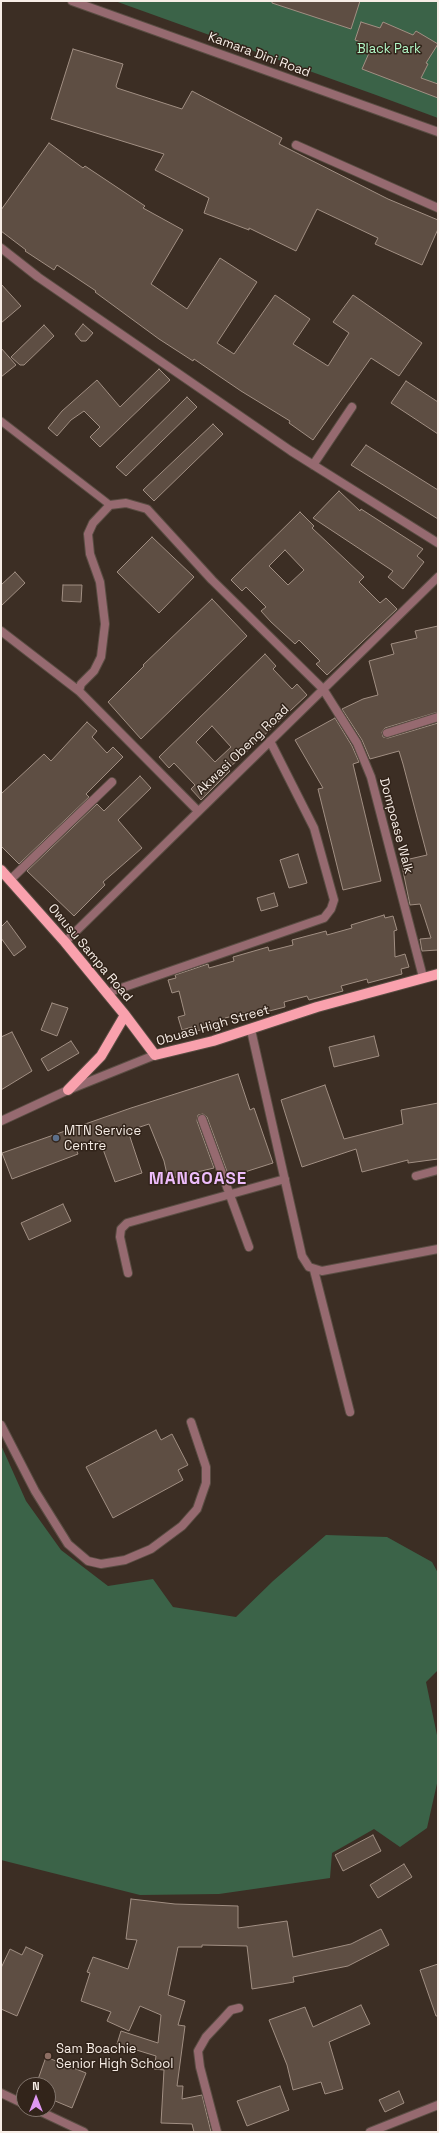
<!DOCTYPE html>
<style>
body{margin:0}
#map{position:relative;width:439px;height:2133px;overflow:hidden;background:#3c2e24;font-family:"Space Grotesk",sans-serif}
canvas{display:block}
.frame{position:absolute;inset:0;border:2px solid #f7ede6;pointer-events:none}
.north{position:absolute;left:16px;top:2077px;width:40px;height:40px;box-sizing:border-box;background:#32241a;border:1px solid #81746c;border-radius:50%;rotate:0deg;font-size:11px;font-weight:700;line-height:16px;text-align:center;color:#f7ede6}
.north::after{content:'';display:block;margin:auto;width:14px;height:18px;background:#de98f2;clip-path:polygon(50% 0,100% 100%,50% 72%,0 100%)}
</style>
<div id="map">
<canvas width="439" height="2133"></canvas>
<div class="frame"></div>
<div class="north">N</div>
</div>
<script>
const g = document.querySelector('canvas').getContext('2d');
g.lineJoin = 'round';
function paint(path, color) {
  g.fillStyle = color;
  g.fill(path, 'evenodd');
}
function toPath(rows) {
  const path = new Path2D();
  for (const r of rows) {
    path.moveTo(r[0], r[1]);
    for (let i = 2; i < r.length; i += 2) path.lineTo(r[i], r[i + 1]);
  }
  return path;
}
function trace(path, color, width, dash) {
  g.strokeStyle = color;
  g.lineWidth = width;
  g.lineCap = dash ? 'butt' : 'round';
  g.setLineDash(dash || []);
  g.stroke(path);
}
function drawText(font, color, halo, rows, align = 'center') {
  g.font = font + ' "Space Grotesk",sans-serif';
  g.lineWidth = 3;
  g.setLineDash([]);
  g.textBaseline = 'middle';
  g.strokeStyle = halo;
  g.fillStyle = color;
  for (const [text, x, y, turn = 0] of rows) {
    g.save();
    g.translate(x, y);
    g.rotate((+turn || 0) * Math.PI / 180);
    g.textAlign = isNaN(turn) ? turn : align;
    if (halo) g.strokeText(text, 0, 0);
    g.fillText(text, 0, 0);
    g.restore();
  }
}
paint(toPath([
 [115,1,438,1,438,118,376,95],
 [1,1445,26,1501,61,1550,108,1586,153,1579,173,1607,236,1617,273,1581,326,1535,387,1537,432,1562,438,1573,438,1670,426,1682,438,1740,438,1779,427,1828,400,1847,374,1829,332,1853,330,1878,219,1894,140,1895,1,1860]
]), '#3b6348');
const building = toPath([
 [272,1,360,1,351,29,272,3,272,1],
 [361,22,380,28,383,22,413,35,416,31,438,44,426,63,428,64,421,78,438,84,438,98,362,69,372,46,355,40,361,22],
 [73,49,123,64,116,86,117,88,182,109,192,91,282,138,279,144,388,199,438,220,438,229,422,265,375,244,378,238,317,209,296,251,249,228,249,230,204,213,209,198,155,170,164,154,51,119,73,49],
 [49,143,83,168,85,166,145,206,143,208,183,230,151,284,187,309,220,258,257,282,217,343,234,354,275,295,310,319,293,344,328,366,349,333,333,322,353,295,422,343,399,376,371,358,313,440,289,423,290,421,241,391,194,359,193,361,159,339,95,292,96,291,57,265,54,270,25,251,26,250,1,231,1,210,49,143],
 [1,284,21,306,1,323,1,284],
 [83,324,93,333,86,341,81,341,75,334,83,324],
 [44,325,54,336,24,365,20,365,11,357,44,325],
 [1,348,16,365,1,377,1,348],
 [159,369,170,380,100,447,90,437,100,427,84,411,71,420,57,436,48,428,62,411,97,380,120,407,159,369],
 [406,381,438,402,438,434,391,403,406,381],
 [187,397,197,407,126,476,116,467,187,397],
 [213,424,223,434,154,501,143,490,213,424],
 [366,445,438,490,438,519,351,465,366,445],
 [339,491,360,511,361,509,423,549,417,556,424,562,403,589,388,577,393,571,313,518,339,491],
 [300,512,314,526,312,528,364,577,359,582,380,603,386,598,397,609,327,675,316,664,320,661,299,640,295,644,271,622,261,611,266,607,246,587,242,591,231,580,300,512],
 [285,550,304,570,288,585,269,566,285,550],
 [152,537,194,577,159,613,117,572,152,537],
 [15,572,25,583,1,606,1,585,15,572],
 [63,585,82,585,81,602,62,601,63,585],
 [212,599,247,636,141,739,108,702,144,666,143,665,212,599],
 [438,626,438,712,385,728,382,732,383,737,388,738,438,723,438,950,422,951,420,939,431,938,420,904,410,905,401,861,427,855,403,764,399,751,370,759,362,740,342,709,363,699,378,695,369,661,394,654,391,644,417,638,415,631,438,626],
 [265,654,276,666,273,669,292,689,297,684,307,695,228,769,230,771,201,800,191,789,195,785,174,763,169,768,159,757,265,654],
 [212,726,231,747,215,762,196,742,212,726],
 [335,718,352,746,359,762,353,764,381,881,343,890,318,789,323,788,295,740,335,718],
 [87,722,97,731,92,737,107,753,113,747,123,757,86,794,89,797,19,864,1,846,1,794,44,754,51,761,87,722],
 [140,776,151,788,118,820,142,848,103,882,105,885,74,916,27,871,97,804,104,811,140,776],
 [298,854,307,883,289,888,280,860,298,854],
 [274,893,278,906,261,911,257,898,274,893],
 [384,915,385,918,393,916,397,930,394,931,395,957,405,954,409,967,401,969,402,974,368,983,367,979,341,986,343,991,309,1000,307,996,284,1002,285,1007,250,1016,249,1012,225,1018,227,1023,193,1032,192,1027,182,1030,178,1017,185,1015,179,991,172,993,168,980,176,978,175,975,208,964,209,968,234,961,233,957,268,947,269,951,293,945,292,940,326,931,327,935,352,928,351,925,384,915],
 [7,921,26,947,14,956,1,938,1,927,7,921],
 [52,1003,68,1008,57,1036,41,1030,52,1003],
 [12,1032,32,1071,1,1090,1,1037,12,1032],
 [374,1036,379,1056,334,1067,329,1047,374,1036],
 [71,1041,79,1053,48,1071,41,1059,71,1041],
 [238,1074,250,1110,254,1108,273,1163,229,1177,207,1117,203,1114,198,1115,197,1121,214,1168,168,1179,164,1161,149,1124,128,1131,142,1173,115,1182,100,1141,76,1149,78,1154,12,1179,2,1153,131,1108,238,1074],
 [325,1085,344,1139,403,1124,401,1110,438,1103,438,1159,408,1163,408,1160,362,1172,356,1149,302,1167,281,1100,325,1085],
 [63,1204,71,1221,29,1240,21,1223,63,1204],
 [156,1430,161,1440,172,1434,188,1465,178,1470,183,1480,113,1518,86,1467,156,1430],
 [373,1835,381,1851,343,1871,335,1855,373,1835],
 [404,1864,412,1877,378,1898,370,1885,404,1864],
 [131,1899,175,1904,238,1906,238,1928,287,1921,293,1957,351,1944,381,1929,389,1945,348,1966,293,1977,294,1982,252,1989,247,1946,202,1945,202,1947,178,1947,168,1995,185,2001,178,2025,185,2026,177,2086,183,2086,182,2099,202,2095,211,2132,194,2132,192,2124,161,2123,164,2070,154,2069,156,2056,117,2044,121,2031,158,2043,161,2015,140,2006,129,2031,107,2021,111,2012,81,2001,90,1973,87,1972,93,1957,128,1969,137,1940,126,1939,131,1899],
 [26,1947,43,1955,17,2016,1,2009,1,1968,10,1949,22,1955,26,1947],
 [438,1964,438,2016,436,2016,420,1970,438,1964],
 [361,2005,370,2024,329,2042,343,2089,325,2094,321,2082,293,2090,287,2065,269,2020,305,2007,313,2027,361,2005],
 [46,2057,86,2073,72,2108,48,2098,48,2085,36,2085,46,2057],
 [280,2086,289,2110,247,2126,237,2101,280,2086],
 [399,2091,404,2103,385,2112,379,2100,399,2091]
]);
paint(building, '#5e4e43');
trace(building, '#a18f83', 1);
const service = toPath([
 [1,421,110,505]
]);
const minor = toPath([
 [296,145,438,208],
 [1,248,38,277,291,451,438,543],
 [313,465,352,407],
 [1,631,79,691],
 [387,733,438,717],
 [198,811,79,691,81,684,94,671,101,657,105,624,100,582,90,554,88,534,93,523,110,505,126,503,147,509,212,580,323,689,357,743,371,777,423,977],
 [10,880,112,782],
 [65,942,438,577],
 [107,993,324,918,331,909,334,900,314,828,270,741],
 [251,1030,302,1256,309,1267,322,1271,438,1249],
 [202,1119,249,1247],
 [416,1176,438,1170],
 [314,1270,350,1412],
 [128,1273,120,1237,121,1229,127,1223,285,1179],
 [1,1425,35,1491,68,1544,88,1561,101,1564,125,1560,151,1549,182,1526,197,1509,206,1483,206,1467,191,1422],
 [1,2093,24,2104],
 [35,2109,84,2132],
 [217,2132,200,2067,198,2051,206,2037,221,2021,231,2010,239,2008],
 [370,2132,438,2105]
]);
const tertiary = toPath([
 [72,1,438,132],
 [1,1121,68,1090,155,1055]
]);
const primary = toPath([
 [1,870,65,942,125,1015,155,1055,213,1041,317,1007,438,974],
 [68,1090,101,1056,125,1015]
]);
trace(service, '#5a4d43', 9);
trace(minor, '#5a4d43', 10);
trace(tertiary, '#5a4d43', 10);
trace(primary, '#5a4d43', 12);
trace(service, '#966a70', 7);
trace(minor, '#966a70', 8);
trace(tertiary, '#966a70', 8);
trace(primary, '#f9a1ad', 10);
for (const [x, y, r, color] of [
 [56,1138,4,"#5c6f8a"],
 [48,2056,4,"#8d6e63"]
]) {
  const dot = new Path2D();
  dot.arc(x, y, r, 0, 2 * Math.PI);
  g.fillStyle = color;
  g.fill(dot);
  trace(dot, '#32241a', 1.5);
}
drawText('13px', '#b2f7c7', '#32241a', [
 ["Black Park",389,49]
]);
drawText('13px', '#f7ede6', '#32241a', [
 ["Kamara Dini Road",259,55,20],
 ["Akwasi Obeng Road",243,750,-44],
 ["Dompoase Walk",396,826,75],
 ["Owusu Sampa Road",90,953,50],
 ["Obuasi High Street",213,1026,-16]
]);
drawText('13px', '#f7ede6', '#32241a', [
 ["MTN Service",64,1131],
 ["Centre",64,1146],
 ["Sam Boachie",56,2049],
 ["Senior High School",56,2064]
], 'left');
g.letterSpacing = '1px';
drawText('bold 17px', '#edbcfb', '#32241a', [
 ["MANGOASE",198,1179]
]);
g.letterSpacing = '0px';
</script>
